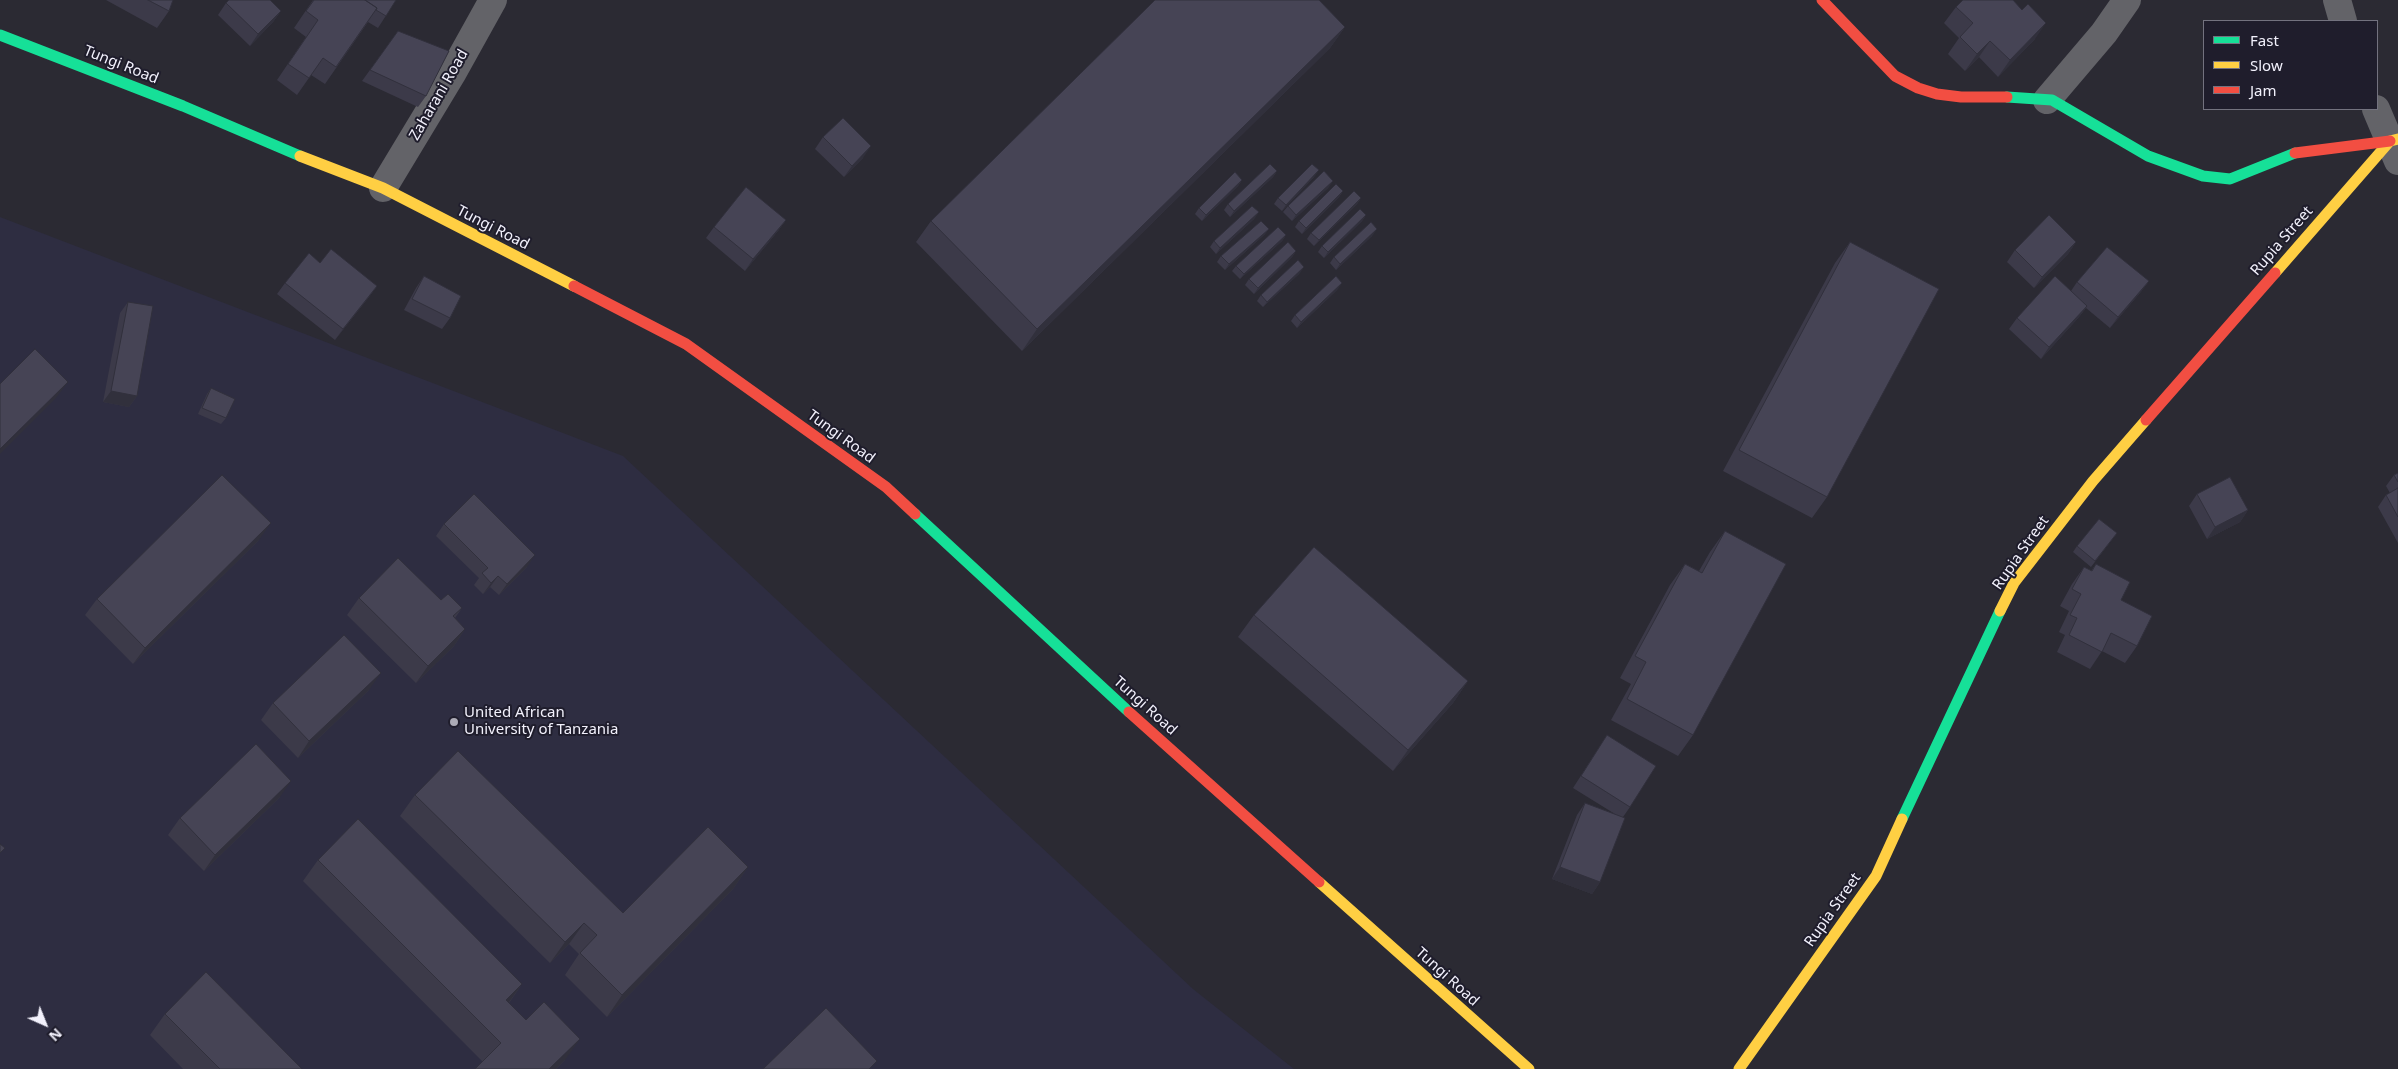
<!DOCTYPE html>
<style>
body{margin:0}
#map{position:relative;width:2398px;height:1069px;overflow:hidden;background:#2b2a33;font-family:"Noto Sans",sans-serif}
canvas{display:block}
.legend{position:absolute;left:2203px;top:20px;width:175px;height:90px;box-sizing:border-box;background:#1f1d2c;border:1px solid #73727f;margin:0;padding:6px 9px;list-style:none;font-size:15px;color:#f2f1fc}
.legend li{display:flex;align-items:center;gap:10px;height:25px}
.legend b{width:25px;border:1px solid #73727f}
.north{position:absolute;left:20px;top:999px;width:50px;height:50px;-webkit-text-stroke:4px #1f1d2c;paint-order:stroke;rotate:136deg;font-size:14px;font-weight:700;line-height:20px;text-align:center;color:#f2f1fc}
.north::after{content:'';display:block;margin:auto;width:18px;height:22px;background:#f2f1fc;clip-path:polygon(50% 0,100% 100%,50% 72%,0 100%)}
</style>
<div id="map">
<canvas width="2398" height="1069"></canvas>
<ul class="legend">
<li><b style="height:6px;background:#16e098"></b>Fast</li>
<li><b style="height:6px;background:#ffcf43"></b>Slow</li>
<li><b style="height:6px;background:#f24e42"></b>Jam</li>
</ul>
<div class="north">N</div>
</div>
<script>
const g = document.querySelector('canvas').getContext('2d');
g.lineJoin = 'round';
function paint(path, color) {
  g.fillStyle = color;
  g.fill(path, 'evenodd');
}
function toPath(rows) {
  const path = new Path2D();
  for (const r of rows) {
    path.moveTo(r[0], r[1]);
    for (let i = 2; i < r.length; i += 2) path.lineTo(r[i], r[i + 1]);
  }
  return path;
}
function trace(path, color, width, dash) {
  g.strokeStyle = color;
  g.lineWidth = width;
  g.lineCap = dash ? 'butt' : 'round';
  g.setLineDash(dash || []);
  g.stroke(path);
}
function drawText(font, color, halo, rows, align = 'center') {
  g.font = font + ' "Noto Sans",sans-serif';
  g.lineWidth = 4;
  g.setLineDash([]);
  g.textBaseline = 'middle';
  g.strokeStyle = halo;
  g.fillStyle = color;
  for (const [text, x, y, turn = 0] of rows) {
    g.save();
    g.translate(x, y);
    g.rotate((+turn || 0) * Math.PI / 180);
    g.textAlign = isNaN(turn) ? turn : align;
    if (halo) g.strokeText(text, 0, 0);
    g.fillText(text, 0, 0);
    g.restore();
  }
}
paint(toPath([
 [0,217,623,456,1193,989,1294,1069,0,1069]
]), '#2e2d41');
trace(toPath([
 [2337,0,2343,21],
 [2047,100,2104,33,2127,0],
 [2376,109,2398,161],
 [383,188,453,72,493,0]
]), '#636368', 28);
trace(toPath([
 [0,35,183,106,300,156],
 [2007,97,2052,100,2148,156,2203,176,2230,179,2295,153],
 [915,514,1129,712],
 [1902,819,2000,611]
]), '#16e098', 11);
trace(toPath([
 [300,156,383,188,574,286],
 [2275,273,2390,141,2398,139],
 [2000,611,2014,583,2093,481,2146,420],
 [1319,882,1529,1069],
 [1739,1069,1876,876,1902,819]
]), '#ffcf43', 11);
trace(toPath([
 [1822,0,1895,76,1918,88,1937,94,1961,97,2007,97],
 [2295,153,2390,141],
 [574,286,686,344,886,487,915,514],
 [2146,420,2275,273],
 [1129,712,1319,882]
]), '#f24e42', 11);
paint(toPath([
 [106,0,173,0,169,11,157,28],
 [313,0,396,0,378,28,368,22,325,84,311,75,297,95,277,80,306,37,294,28],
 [226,3,281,11,273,22,250,46,218,15],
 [1956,7,2035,39,1998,77,1979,57,1965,71,1948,54,1959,38,1944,23],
 [1345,27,1330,48,1022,351,916,242,931,221],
 [398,31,426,96,418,107,362,81],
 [823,137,863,158,844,177,815,149],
 [1277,171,1273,177,1230,217,1224,210,1228,204],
 [1315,176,1282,211,1274,204,1278,198],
 [1242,180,1238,186,1202,221,1195,214,1199,208],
 [1329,187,1292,221,1283,212,1288,206],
 [1343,191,1339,197,1302,234,1295,227,1299,221],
 [1361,198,1357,204,1314,246,1307,239,1311,233],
 [1366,215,1362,221,1324,258,1318,252,1322,246],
 [1255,218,1216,254,1210,247,1214,241],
 [786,220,778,231,745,271,706,238,714,227],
 [1269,229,1264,235,1225,270,1217,262,1221,256],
 [1286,235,1282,241,1240,279,1232,271,1236,266],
 [1373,235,1336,270,1330,263,1334,257],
 [1850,242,1827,497,1812,518,1723,471,1835,263],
 [2076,242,2068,254,2034,288,2007,262,2015,250],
 [1296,251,1292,257,1254,294,1245,285,1249,279],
 [320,263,377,286,369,297,335,340,277,294,285,283],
 [1300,273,1263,307,1257,301,1261,295],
 [424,276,450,318,442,329,404,310,416,288],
 [2149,281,2140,293,2110,328,2086,308,2079,317,2041,359,2009,329,2017,318,2071,291,2077,282],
 [1338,289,1297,328,1291,321,1295,315],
 [128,302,137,396,129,407,103,402,120,313],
 [211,388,226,418,221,424,198,414,207,394],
 [2398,473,2398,543,2378,507,2386,495,2390,493,2386,486,2394,475],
 [2197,494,2248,510,2240,522,2207,539,2189,506],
 [444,524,527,567,499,595,490,587,483,594,474,585,479,578,436,536],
 [1725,531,1693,735,1678,756,1611,720,1631,684,1620,678,1670,585,1685,564,1699,571,1710,552],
 [2117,533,2091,567,2073,552,2077,546],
 [259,540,133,664,85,615,97,599],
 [2096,564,2121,600,2137,646,2125,663,2102,651,2090,669,2057,652,2065,635,2059,632,2069,611,2060,606,2072,584,2084,567,2091,571],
 [359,598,441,600,462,608,455,618,465,629,454,646,416,683,347,615],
 [1254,615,1468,681,1453,703,1393,771,1238,637],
 [369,690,298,758,261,720,273,703],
 [1607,735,1630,807,1623,817,1600,882,1592,894,1552,879,1577,815,1585,803,1615,814,1573,788],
 [415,795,623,913,748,867,733,889,607,1017,565,975,579,954,569,944,550,963,400,816],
 [280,797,204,871,168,835,180,818],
 [318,860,522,984,509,1003,565,1060,556,1069,475,1069,483,1062,303,881],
 [165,1014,302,1069,183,1069,150,1035]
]), '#3c3a49');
paint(toPath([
 [281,11,273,22,250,46,258,34],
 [2046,23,2035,39,1998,77,2010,60],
 [1345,27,1330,48,1022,351,1037,329],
 [1990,41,1979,57,1965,71,1977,54],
 [871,146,863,158,844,177,852,166],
 [1319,170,1315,176,1282,211,1286,205],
 [1277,171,1273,177,1230,217,1234,211],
 [1242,180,1238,186,1202,221,1206,215],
 [1333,181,1329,187,1292,221,1296,215],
 [1343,191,1339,197,1302,234,1306,228],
 [1361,198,1357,204,1314,246,1319,240],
 [1259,212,1255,218,1216,254,1220,248],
 [1366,215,1362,221,1324,258,1328,252],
 [786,220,778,231,745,271,753,259],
 [1269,229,1264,235,1225,270,1229,264],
 [1377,229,1373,235,1336,270,1340,264],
 [1286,235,1282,241,1240,279,1244,274],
 [2076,242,2068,254,2034,288,2042,277],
 [1296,251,1292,257,1254,294,1258,288],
 [1304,267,1300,273,1263,307,1267,302],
 [2149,281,2140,293,2110,328,2118,317],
 [1342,283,1338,289,1297,328,1301,322],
 [377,286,369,297,335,340,343,329],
 [2087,306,2079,317,2041,359,2049,347],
 [68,382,56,398,0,454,0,449],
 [111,391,137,396,129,407,103,402],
 [2248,510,2240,522,2207,539,2215,527],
 [271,523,259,540,133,664,145,648],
 [535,555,527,567,499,595,507,584],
 [498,576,490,587,483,594,491,583],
 [465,629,454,646,416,683,428,666],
 [381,673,369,690,298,758,309,741],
 [1468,681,1453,703,1393,771,1408,750],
 [291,781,280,797,204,871,215,855],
 [748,867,733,889,607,1017,622,995],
 [1560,867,1600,882,1592,894,1552,879],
 [584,923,569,944,550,963,565,942],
 [522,984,507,1005,506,1000],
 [580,1039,565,1060,556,1069,549,1069]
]), '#31303c');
const building = toPath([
 [148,0,173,0,169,11,148,0],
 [229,0,270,0,281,11,258,34,226,3,229,0],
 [314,0,365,0,377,8,336,67,323,58,309,78,288,64,318,20,306,11,314,0],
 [365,0,396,0,386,16,376,10,377,8,365,0],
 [1155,0,1319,0,1345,27,1037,329,931,221,1155,0],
 [1963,0,2013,0,2022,10,2028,4,2046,23,2010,60,1990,41,1977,54,1960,37,1973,23,1956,7,1963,0],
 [398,31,449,51,426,96,370,70,398,31],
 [843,118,871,146,852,166,823,137,843,118],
 [1270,164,1277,171,1234,211,1228,204,1270,164],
 [1312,164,1319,170,1286,205,1278,198,1312,164],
 [1324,171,1333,181,1296,215,1288,206,1324,171],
 [1235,172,1242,180,1206,215,1199,208,1235,172],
 [1336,184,1343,191,1306,228,1299,221,1336,184],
 [746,187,786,220,753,259,714,227,746,187],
 [1354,191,1361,198,1319,240,1311,233,1354,191],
 [1252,206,1259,212,1220,248,1214,241,1252,206],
 [1360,209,1366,215,1328,252,1322,246,1360,209],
 [2049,215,2076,242,2042,277,2015,250,2049,215],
 [1261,221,1269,229,1229,264,1221,256,1261,221],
 [1371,222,1377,229,1340,264,1334,257,1371,222],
 [1278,227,1286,235,1244,274,1236,266,1278,227],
 [1288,242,1296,251,1258,288,1249,279,1288,242],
 [1850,242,1939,289,1827,497,1739,450,1850,242],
 [2107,247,2149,281,2118,317,2077,282,2107,247],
 [331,249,377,286,343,329,285,283,309,253,320,263,331,249],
 [1298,260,1304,267,1267,302,1261,295,1298,260],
 [424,276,461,296,450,318,412,299,424,276],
 [1336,276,1342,283,1301,322,1295,315,1336,276],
 [2055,276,2087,306,2049,347,2017,318,2055,276],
 [128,302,153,306,137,396,111,391,128,302],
 [35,349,68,382,0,449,0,384,35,349],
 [211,388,235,399,226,418,202,408,211,388],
 [2398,473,2398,482,2394,475,2398,473],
 [222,475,271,523,145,648,97,599,222,475],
 [2230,477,2248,510,2215,527,2197,494,2230,477],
 [2398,488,2398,517,2386,495,2398,488],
 [474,494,535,555,507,584,498,576,491,583,482,573,488,568,444,524,474,494],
 [2099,519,2117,533,2095,561,2077,546,2099,519],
 [1725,531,1786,564,1693,735,1627,699,1646,662,1635,656,1685,564,1702,573,1725,531],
 [1314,547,1468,681,1408,750,1254,615,1314,547],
 [398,558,441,600,448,594,462,608,453,616,465,629,428,666,359,598,398,558],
 [2096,564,2130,582,2121,600,2152,616,2137,646,2111,633,2102,652,2069,635,2077,618,2070,615,2081,594,2072,589,2084,567,2092,571,2096,564],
 [344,635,381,673,309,741,273,703,344,635],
 [1607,735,1656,766,1630,807,1581,776,1607,735],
 [256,744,291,781,215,855,180,818,256,744],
 [458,751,623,913,708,827,748,867,622,995,580,953,597,935,584,923,565,942,415,795,458,751],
 [1585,803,1625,818,1600,882,1560,867,1585,803],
 [358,819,522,984,506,1000,526,1020,544,1002,580,1039,549,1069,475,1069,501,1043,318,860,358,819],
 [0,844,5,848,0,853,0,844],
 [206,972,302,1069,220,1069,165,1014,206,972],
 [826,1008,877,1061,869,1069,763,1069,826,1008]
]);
paint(building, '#464455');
trace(building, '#31303c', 1);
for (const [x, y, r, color] of [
 [454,722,5,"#acabb6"]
]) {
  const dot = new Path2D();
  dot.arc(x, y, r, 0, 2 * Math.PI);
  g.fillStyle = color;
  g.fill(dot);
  trace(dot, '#1f1d2c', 2);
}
drawText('15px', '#f2f1fc', '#1f1d2c', [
 ["Tungi Road",121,65,22],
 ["Zaharani Road",439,95,-60],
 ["Tungi Road",493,228,27],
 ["Rupia Street",2282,241,-49],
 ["Tungi Road",841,437,36],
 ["Rupia Street",2021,553,-55],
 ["Tungi Road",1145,706,42],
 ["Rupia Street",1833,910,-55],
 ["Tungi Road",1447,977,42]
]);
drawText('15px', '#f2f1fc', '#1f1d2c', [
 ["United African",464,713],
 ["University of Tanzania",464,730]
], 'left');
</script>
